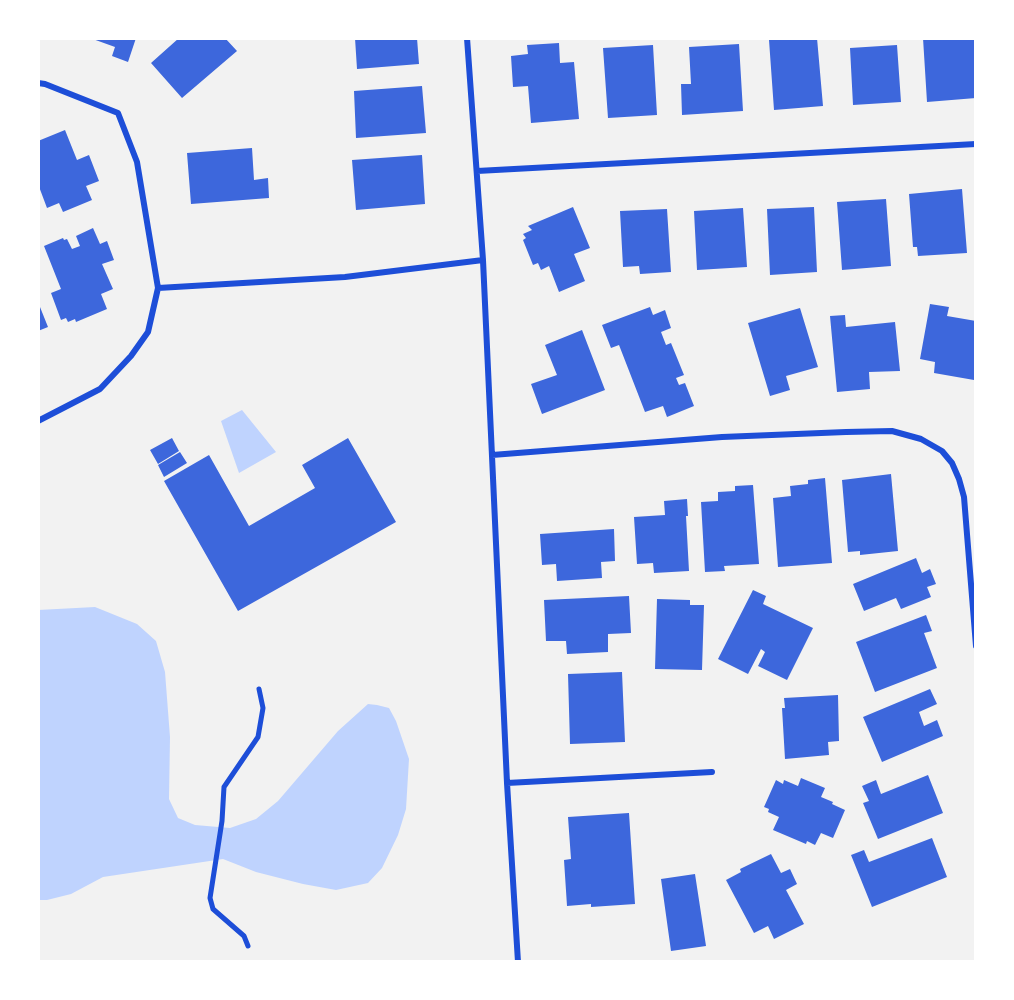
<!DOCTYPE html>
<style>
body{margin:0}
#map{position:relative;width:1014px;height:1000px;overflow:hidden;background:#f2f2f2;font-family:Overpass,sans-serif}
canvas{display:block}
.frame{position:absolute;inset:0;border:40px solid #fff;pointer-events:none}
</style>
<div id="map">
<canvas width="1014" height="1000"></canvas>
<div class="frame"></div>
</div>
<script>
const g = document.querySelector('canvas').getContext('2d');
g.lineJoin = 'round';
function paint(path, color) {
  g.fillStyle = color;
  g.fill(path, 'evenodd');
}
function toPath(rows) {
  const path = new Path2D();
  for (const r of rows) {
    path.moveTo(r[0], r[1]);
    for (let i = 2; i < r.length; i += 2) path.lineTo(r[i], r[i + 1]);
  }
  return path;
}
function trace(path, color, width, dash) {
  g.strokeStyle = color;
  g.lineWidth = width;
  g.lineCap = dash ? 'butt' : 'round';
  g.setLineDash(dash || []);
  g.stroke(path);
}
paint(toPath([
 [242,410,276,452,239,473,221,421],
 [95,607,137,624,156,641,165,672,170,737,169,799,178,818,195,825,230,828,256,819,278,801,338,731,368,704,377,705,389,708,396,721,409,759,406,809,398,835,382,868,368,883,336,890,303,884,256,872,223,859,103,877,71,894,47,900,38,900,38,610]
]), '#bfd3fe');
paint(toPath([
 [90,38,136,38,128,62,112,56,115,47],
 [179,38,225,38,237,51,182,98,151,63],
 [355,38,417,38,419,64,357,69],
 [793,38,817,38,823,106,774,110,769,40],
 [923,38,976,38,976,98,927,102],
 [559,43,560,63,574,62,579,119,531,123,528,86,513,87,511,56,528,54,527,45],
 [739,44,743,111,682,115,681,84,691,84,689,47],
 [653,45,657,115,608,118,603,48],
 [897,45,901,102,853,105,850,48],
 [422,86,426,133,356,138,354,91],
 [65,130,77,160,89,155,99,181,86,186,92,200,63,212,59,203,47,208,38,184,38,141],
 [252,148,254,180,268,178,269,198,191,204,187,153],
 [422,155,425,204,356,210,352,160],
 [962,189,967,253,918,256,917,247,913,247,909,194],
 [886,199,891,266,842,270,837,202],
 [573,207,590,248,574,254,585,281,559,292,549,266,541,270,538,263,533,265,523,240,526,238,523,234,532,230,528,226],
 [814,207,817,272,770,275,767,209],
 [743,208,747,267,697,270,694,211],
 [667,209,671,272,640,274,639,266,623,267,620,211],
 [93,228,100,244,107,241,114,260,102,264,113,289,101,294,107,309,76,322,75,319,68,322,66,318,61,320,51,293,61,289,44,246,63,238,64,240,67,239,72,249,80,246,76,236],
 [38,302,48,327,38,331],
 [930,304,949,307,947,316,976,321,976,369,974,380,934,373,935,362,920,359],
 [650,307,653,315,665,310,671,328,661,332,666,345,671,343,684,375,676,378,679,385,685,383,694,406,667,417,663,406,645,412,619,345,611,348,602,325],
 [800,308,818,367,786,376,790,390,770,396,748,323],
 [845,315,846,327,895,322,900,371,869,372,870,389,837,392,830,316],
 [582,330,605,390,542,414,531,384,557,375,545,345],
 [172,438,179,451,158,464,150,450],
 [348,438,396,522,238,611,164,481,209,455,249,526,315,488,302,465],
 [180,452,187,463,164,477,158,465],
 [891,474,898,551,860,555,860,551,848,552,842,480],
 [825,478,832,563,778,567,773,498,791,496,790,486,808,484,808,480],
 [753,485,759,564,724,566,725,571,705,572,701,502,718,501,718,492,735,491,735,486],
 [687,499,688,516,686,516,689,571,654,573,653,563,637,564,634,517,665,515,664,501],
 [614,529,615,561,601,562,602,578,557,581,556,564,542,565,540,534],
 [916,558,922,573,930,569,936,584,927,587,931,597,901,609,896,598,864,611,853,584],
 [753,590,766,596,763,604,813,628,787,680,758,666,765,652,761,649,748,674,718,659],
 [629,596,631,633,608,634,608,652,567,654,566,641,546,641,544,600],
 [657,599,690,600,690,605,704,605,702,670,655,669],
 [926,615,932,631,924,633,937,668,875,692,856,642],
 [622,672,625,742,570,744,568,674],
 [930,689,937,704,919,712,924,726,937,720,943,736,882,762,863,717],
 [838,695,839,741,828,742,829,755,785,759,782,708,785,708,784,698],
 [928,775,943,813,878,839,863,803,869,801,862,786,876,780,881,794],
 [801,778,825,788,821,797,833,802,832,804,845,810,833,838,821,833,815,845,807,841,806,844,773,830,779,817,768,812,769,809,764,807,776,780,783,784,784,780,798,786],
 [629,813,635,904,591,907,591,904,567,906,564,860,571,859,568,817],
 [932,838,947,877,872,907,851,855,864,850,869,862],
 [771,854,781,873,790,869,797,884,786,890,804,924,774,939,768,926,754,933,726,880,741,872,740,869],
 [695,874,706,946,671,951,661,879]
]), '#3d67dc');
trace(toPath([
 [248,946,244,936,213,909,210,898,222,821,224,787,258,737,263,708,259,689]
]), '#1d4ed8', 5);
trace(toPath([
 [467,38,483,260,507,783,518,962],
 [38,83,45,84,118,113,137,162,158,288,148,332,131,356,100,389,38,421],
 [477,171,976,144],
 [158,288,345,277,483,260],
 [492,455,722,437,846,432,892,431,921,439,942,451,952,463,959,479,964,497,976,646],
 [507,783,712,772]
]), '#1d4ed8', 6);
</script>
